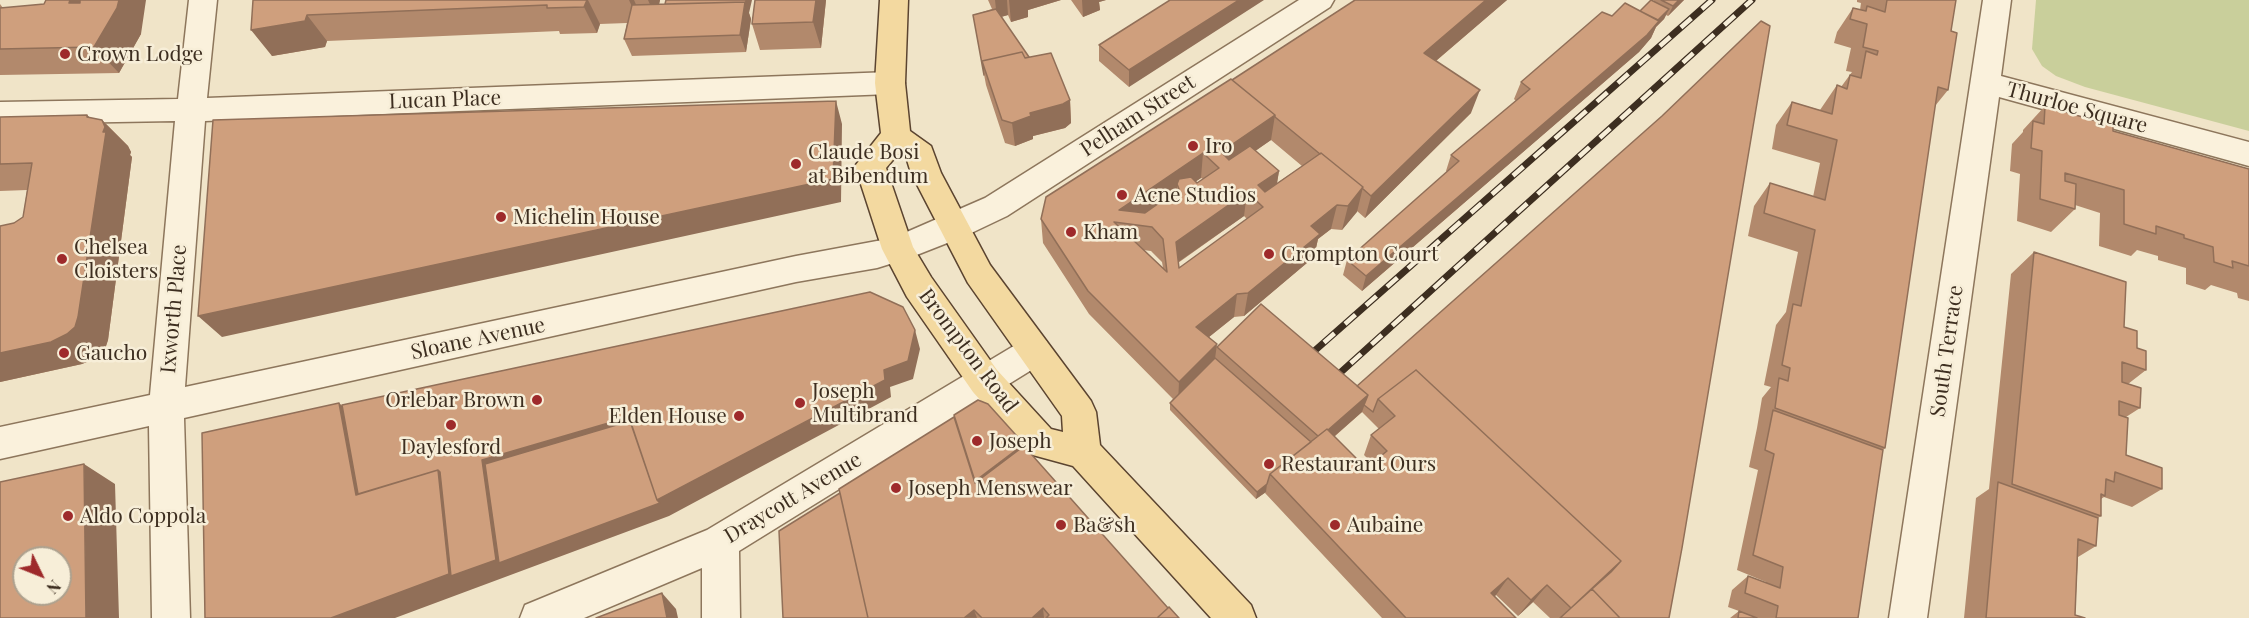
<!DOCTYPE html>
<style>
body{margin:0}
#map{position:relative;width:2249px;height:618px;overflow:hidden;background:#f0e4c8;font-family:"Playfair Display",serif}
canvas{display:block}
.north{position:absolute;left:12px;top:546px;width:60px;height:60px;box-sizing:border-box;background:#f7eed8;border:2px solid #ada18e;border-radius:50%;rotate:133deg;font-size:16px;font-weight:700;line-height:24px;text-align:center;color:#3d2e20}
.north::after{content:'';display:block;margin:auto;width:21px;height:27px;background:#9e2a2b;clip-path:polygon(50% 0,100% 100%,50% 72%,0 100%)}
</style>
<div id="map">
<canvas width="2249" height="618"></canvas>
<div class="north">N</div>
</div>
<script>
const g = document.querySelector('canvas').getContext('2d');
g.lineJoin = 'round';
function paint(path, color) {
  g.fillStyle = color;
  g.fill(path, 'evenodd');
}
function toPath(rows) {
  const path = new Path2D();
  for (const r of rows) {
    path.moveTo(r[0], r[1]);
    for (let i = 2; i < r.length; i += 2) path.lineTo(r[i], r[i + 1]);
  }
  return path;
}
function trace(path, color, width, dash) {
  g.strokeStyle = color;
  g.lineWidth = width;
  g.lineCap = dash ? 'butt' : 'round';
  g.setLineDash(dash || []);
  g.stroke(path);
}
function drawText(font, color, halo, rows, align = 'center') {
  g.font = font + ' "Playfair Display",serif';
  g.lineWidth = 5;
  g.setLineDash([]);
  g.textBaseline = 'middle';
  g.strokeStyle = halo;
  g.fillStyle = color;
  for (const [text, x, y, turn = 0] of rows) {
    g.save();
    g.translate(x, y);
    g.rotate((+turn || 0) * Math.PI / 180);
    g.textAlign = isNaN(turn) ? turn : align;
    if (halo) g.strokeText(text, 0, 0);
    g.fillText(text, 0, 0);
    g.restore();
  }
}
paint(toPath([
 [2036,0,2249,0,2249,131,2085,87,2056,76,2042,66,2032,49]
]), '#c9cf9b');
const minor = toPath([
 [189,0,217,0,207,98,890,72,900,75,905,83,900,91,890,94,205,121,185,387,796,256,893,238,985,198,1299,0,1334,0,1330,7,1007,216,965,236,909,258,877,268,796,282,184,418,190,618,152,618,149,426,0,459,0,427,150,395,175,121,0,124,0,102,178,99,189,0],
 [1983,0,2011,0,2001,76,2249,142,2249,166,1999,97,1927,618,1889,618,1983,0],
 [1034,337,1046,341,1051,351,1046,361,739,551,740,618,702,618,702,568,584,618,520,618,525,605,707,530,1022,341,1034,337]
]);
const major = toPath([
 [880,0,908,0,905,83,910,131,931,146,941,173,990,265,1091,401,1096,412,1100,445,1251,605,1256,618,1211,618,1073,466,1029,454,973,392,907,297,882,249,855,166,881,133,875,83,880,0],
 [898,154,907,160,911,173,968,283,1062,416,1063,432,1051,429,997,370,931,277,913,247,886,168,898,154]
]);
trace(minor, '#8d765c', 3);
trace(major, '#5b4430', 3);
paint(minor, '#faf1dc');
paint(major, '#f3d9a0');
const rail = toPath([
 [1303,361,1712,0],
 [1330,382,1752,0]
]);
trace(rail, '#3d2e20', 7);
trace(rail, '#f7eed8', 4.5, [14]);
paint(toPath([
 [253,0,660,0,659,4,749,13,751,19,746,52,632,56,624,39,627,23,600,24,597,33,560,34,559,31,327,41,325,47,272,56],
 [755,0,826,0,821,48,760,50,752,24],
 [988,0,1061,0,1028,10,1028,17,1011,22,1008,15,1001,17,1029,57,1070,100,1071,123,1065,128,1033,136,1033,139,1015,146,1005,143,986,85,973,15,992,9],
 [1071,0,1106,0,1099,2,1100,10,1083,17],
 [1170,0,1129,87,1099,61,1099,45],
 [1355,0,1507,0,1436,61,1471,113,1365,218,1357,211,1342,230,1331,229,1318,239,1314,257,1244,316,1234,317,1209,337,1217,347,1357,386,1662,116,1669,618,1550,618,1533,602,1518,616,1496,595,1495,596,1516,618,1382,618,1265,493,1266,492,1256,499,1170,410,1170,403,1173,399,1089,314,1043,243,1041,219,1232,80],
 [1271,140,1302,166,1277,183,1279,171,1255,151],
 [1201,178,1203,179,1197,183,1196,181],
 [1244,216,1247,219,1179,268,1178,263],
 [1143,250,1151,251,1162,262,1163,268],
 [1362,412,1379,429,1371,435,1364,455,1372,463,1366,468,1334,437],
 [1654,0,1684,0,1668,16,1666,15,1664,19,1656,27,1651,38,1639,52,1362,291,1343,275,1347,260,1447,172,1446,171,1451,155,1516,101,1514,99,1521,82,1640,11],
 [1857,0,1956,0,1951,31,1948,90,1935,106,1885,448,1883,450,1858,618,1730,618,1739,611,1728,607,1732,590,1748,576,1766,583,1766,582,1737,570,1758,470,1749,467,1757,428,1762,398,1771,387,1764,385,1776,325,1786,312,1798,252,1748,236,1754,206,1770,183,1813,197,1820,163,1772,149,1776,125,1792,102,1820,110,1837,85,1841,87,1852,72,1846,71,1851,48,1834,43,1837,32,1853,8,1860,10,1861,3,1857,2],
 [0,4,3,8,141,34,119,73,0,75],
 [2045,106,2113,131,2249,169,2249,301,2238,298,2237,293,2211,285,2205,290,2186,284,2186,268,2158,260,2158,256,2137,250,2131,256,2099,246,2100,213,2075,205,2075,209,2051,232,2017,221,2020,174,2010,171,2012,144,2023,132,2023,130],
 [87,115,90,118,102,120,128,146,131,152,130,155,132,157,108,340,105,349,98,357,82,364,0,382,0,226,14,223,23,217,27,190,0,191,0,117],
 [2034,252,2124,327,2137,348,2146,370,2128,384,2140,408,2126,417,2126,455,2162,489,2132,507,2104,497,2101,499,2101,516,2098,518,2096,546,2078,557,2075,615,2085,618,1964,618,1976,498,1989,489,2011,274],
 [1024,446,1168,608,1179,618,783,618]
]), '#b2896c');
paint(toPath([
 [62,0,85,0,98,20],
 [119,0,146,0,141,34,119,73,94,47],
 [587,0,588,0,600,24,597,33,584,7],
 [629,0,634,0,642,18,639,22],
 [648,0,660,0,656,18],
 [746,0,752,0,749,13,751,19,746,52,740,35,745,2],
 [816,0,826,0,821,48,813,22],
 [995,0,1007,0,1008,15,997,18],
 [1009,0,1061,0,1028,10,1028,17,1011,22],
 [1082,0,1106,0,1099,2,1100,10,1083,17],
 [1239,0,1264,0,1129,87,1129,70],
 [1486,0,1507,0,1417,77,1424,53],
 [1679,0,1684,0,1668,16,1673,6],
 [1669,9,1664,19,1656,27,1651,38,1639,52,1362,291,1366,276,1654,25],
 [307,15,327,41,325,47,272,56,251,30],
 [1480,90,1471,113,1365,218,1371,196],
 [1070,100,1071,123,1065,128,1033,136,1033,139,1015,146,1012,123,1030,113],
 [836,101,842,124,841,202,222,337,198,316],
 [87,115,104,131,102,120,128,146,131,152,130,155,132,157,108,340,105,349,98,357,82,364,0,382,0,353],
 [1275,115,1271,140,1218,177,1221,152],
 [1203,153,1201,178,1179,193,1179,189,1177,184,1177,195,1133,225,1119,210],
 [1279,171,1275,195,1261,205,1258,185],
 [1363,187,1357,212,1342,230,1348,206],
 [1247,192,1244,216,1174,265,1176,242],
 [1337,205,1331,229,1318,239,1314,257,1244,316,1248,293,1311,226],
 [1237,294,1234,317,1194,349,1196,327],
 [915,330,920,349,913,379,890,387,891,397,669,516,395,618,331,618,356,495,339,403,361,423,438,470,458,488,482,460,629,417,884,370],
 [1217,344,1214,366,1178,403,1179,382],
 [1368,395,1362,412,1314,454,1319,438],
 [1024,444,1027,463,979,499,975,481],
 [84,464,115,484,119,618,86,618],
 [1267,484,1266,492,1256,499,1257,492],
 [1508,578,1496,595,1479,609,1491,593],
 [1547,585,1533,602,1518,616,1531,600],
 [662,593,676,609,678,618,667,618],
 [1043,608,1044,618,1032,618],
 [974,610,977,618,964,618]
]), '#916f58');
const building = toPath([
 [46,0,70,0,69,3,80,3,80,0,119,0,117,8,94,47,0,49,0,8,44,4,46,0],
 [253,0,587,0,584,7,547,8,547,5,307,15,305,21,251,30,253,0],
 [666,0,746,0,746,3,745,2,665,4,666,0],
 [755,0,816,0,813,22,752,24,755,0],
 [1170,0,1239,0,1129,70,1099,45,1170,0],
 [1355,0,1486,0,1424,53,1480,90,1371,196,1362,188,1363,187,1321,153,1320,154,1275,117,1275,115,1232,80,1355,0],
 [1651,0,1669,9,1658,20,1640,11,1651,0],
 [1661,0,1679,0,1673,6,1661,0],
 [1887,0,1956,0,1951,31,1957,33,1948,90,1938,87,1885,448,1775,408,1779,378,1788,381,1790,368,1782,365,1793,304,1801,306,1815,230,1764,213,1770,183,1825,200,1837,140,1787,125,1792,102,1832,114,1837,85,1847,89,1850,75,1861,78,1866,51,1877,55,1878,51,1863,47,1867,24,1850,19,1853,8,1866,11,1867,6,1885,12,1887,0],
 [745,2,740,35,624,39,632,5,745,2],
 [1625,3,1659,21,1647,35,1366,276,1347,260,1459,161,1451,155,1530,89,1521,82,1602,12,1612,16,1625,3],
 [996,9,1029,57,1025,58,1022,52,982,61,984,75,973,15,996,9],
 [1761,21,1770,26,1682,548,1669,618,1620,618,1592,589,1611,572,1621,561,1416,370,1378,399,1373,412,1364,405,1368,395,1357,386,1662,116,1761,21],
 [1022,52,1025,58,1051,53,1070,100,1063,104,1030,113,1031,116,1012,123,1002,120,982,61,1022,52],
 [1231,79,1275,115,1221,152,1229,160,1250,146,1279,171,1258,185,1265,192,1321,153,1363,187,1348,206,1337,205,1311,226,1320,234,1248,293,1237,294,1196,327,1217,344,1179,382,1088,291,1041,219,1046,197,1231,79],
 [1203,153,1219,168,1197,183,1191,177,1179,179,1177,184,1179,189,1145,213,1119,210,1203,153],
 [1247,192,1263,207,1179,268,1176,242,1247,192],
 [1114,222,1152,227,1163,239,1167,272,1114,222],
 [836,101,833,179,198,316,213,120,836,101],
 [2045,106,2113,126,2113,131,2249,169,2249,266,2232,261,2233,268,2214,262,2213,247,2184,238,2184,235,2156,226,2156,234,2124,224,2124,190,2065,173,2065,181,2076,184,2075,209,2040,199,2042,151,2031,148,2033,121,2044,124,2045,106],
 [87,115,87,117,102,120,105,127,103,132,106,132,78,317,75,327,67,334,51,342,0,353,0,226,14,223,23,217,32,163,0,164,0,117,87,115],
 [2034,252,2126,282,2124,327,2137,331,2137,348,2146,351,2146,370,2122,362,2122,382,2141,388,2140,408,2119,401,2119,415,2128,418,2126,455,2162,468,2162,489,2115,472,2114,482,2106,479,2105,496,2101,494,2101,516,2012,484,2034,252],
 [870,292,903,307,915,330,908,361,884,370,885,380,657,500,629,417,482,460,496,560,451,576,440,472,438,470,358,494,342,405,870,292],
 [1261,304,1368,395,1328,430,1327,429,1318,436,1217,347,1261,304],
 [1215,358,1311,442,1270,474,1267,484,1257,492,1170,403,1215,358],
 [1416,370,1621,561,1571,608,1547,585,1531,600,1508,578,1491,593,1516,618,1406,618,1270,474,1327,429,1366,468,1387,451,1371,435,1395,416,1378,399,1416,370],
 [978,400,988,404,1024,444,975,481,954,415,978,400],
 [339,403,356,495,438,470,449,574,331,618,205,618,202,433,339,403],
 [1773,410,1883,450,1858,618,1776,618,1778,606,1745,593,1748,576,1780,588,1783,567,1753,555,1774,454,1765,450,1773,410],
 [954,417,975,483,1024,446,1168,608,1157,618,1046,618,1049,615,1043,608,1032,618,982,618,974,610,964,618,868,618,839,489,954,417],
 [630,421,657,500,660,503,499,563,485,464,630,421],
 [84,464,86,618,0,618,0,482,84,464],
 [24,558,60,558,60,594,24,594,24,558],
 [1998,482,2098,518,2096,546,2078,539,2075,615,2085,618,1986,618,1998,482],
 [840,493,868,618,783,618,779,531,840,493],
 [1592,589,1620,618,1560,618,1571,608,1592,589],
 [662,593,667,618,596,618,662,593],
 [1169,607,1179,618,1157,618,1169,607],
 [1739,611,1757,618,1738,618,1739,611]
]);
paint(building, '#cf9f7d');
trace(building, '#916f58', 1.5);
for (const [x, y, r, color] of [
 [65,54,6,"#9e2a2b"],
 [1193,146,6,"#9e2a2b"],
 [796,164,6,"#9e2a2b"],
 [1122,195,6,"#9e2a2b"],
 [501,217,6,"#9e2a2b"],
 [1071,232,6,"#9e2a2b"],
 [1269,254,6,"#9e2a2b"],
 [62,259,6,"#9e2a2b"],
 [64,353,6,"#9e2a2b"],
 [537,400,6,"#9e2a2b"],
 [800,403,6,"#9e2a2b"],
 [739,416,6,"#9e2a2b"],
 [451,425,6,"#9e2a2b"],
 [977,441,6,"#9e2a2b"],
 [1269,464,6,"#9e2a2b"],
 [896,488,6,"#9e2a2b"],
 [68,516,6,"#9e2a2b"],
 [1061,525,6,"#9e2a2b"],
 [1335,525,6,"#9e2a2b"]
]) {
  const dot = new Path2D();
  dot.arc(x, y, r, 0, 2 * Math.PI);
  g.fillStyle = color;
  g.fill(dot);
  trace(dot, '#f7eed8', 2);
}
drawText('21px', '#3d2e20', '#f7eed8', [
 ["Crown Lodge",77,54],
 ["Iro",1205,146],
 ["Claude Bosi",808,152],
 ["at Bibendum",808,176],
 ["Acne Studios",1134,195],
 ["Michelin House",513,217],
 ["Kham",1083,232],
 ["Chelsea",74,247],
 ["Cloisters",74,271],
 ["Crompton Court",1281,254],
 ["Gaucho",76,353],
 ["Joseph",812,391],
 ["Multibrand",812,415],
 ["Orlebar Brown",525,400,"right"],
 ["Elden House",727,416,"right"],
 ["Joseph",989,441],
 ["Daylesford",451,447,"center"],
 ["Restaurant Ours",1281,464],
 ["Joseph Menswear",908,488],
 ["Aldo Coppola",80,516],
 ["Ba&sh",1073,525],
 ["Aubaine",1347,525]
], 'left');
drawText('21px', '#3d2e20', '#f7eed8', [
 ["Lucan Place",445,100,-2],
 ["Thurloe Square",2077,108,15],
 ["Pelham Street",1138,116,-33],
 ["Ixworth Place",174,309,-85],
 ["Sloane Avenue",478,339,-12],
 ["Brompton Road",968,351,53],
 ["South Terrace",1947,351,-82],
 ["Draycott Avenue",793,498,-31]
]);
</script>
